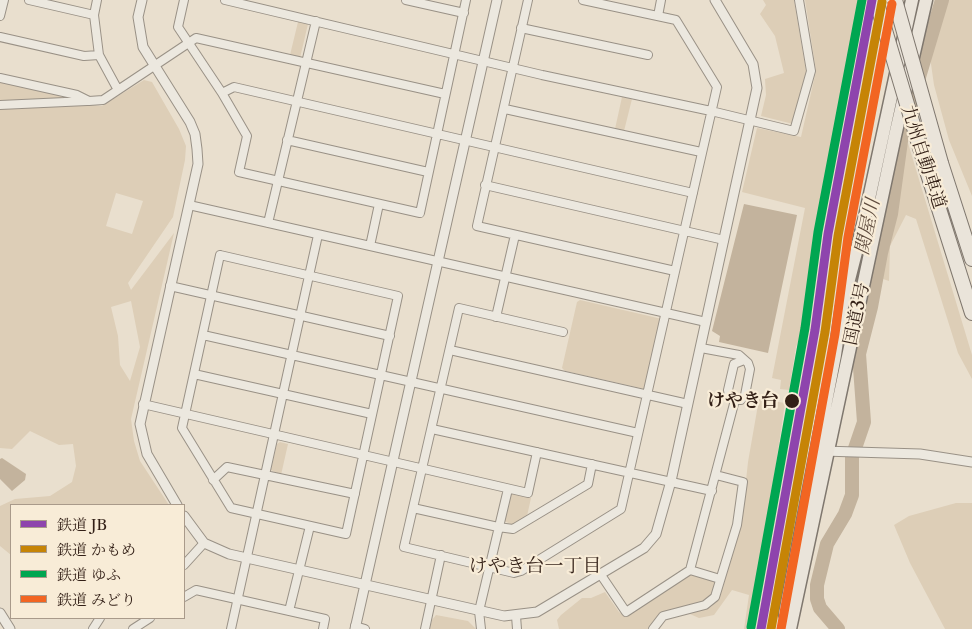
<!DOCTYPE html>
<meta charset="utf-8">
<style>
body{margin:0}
#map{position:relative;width:972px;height:629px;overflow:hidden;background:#e9dfce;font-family:"Libre Caslon Text","Noto Serif JP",serif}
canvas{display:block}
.legend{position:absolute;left:10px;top:504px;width:175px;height:115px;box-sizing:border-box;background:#f8ecd7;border:1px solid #a99a8a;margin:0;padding:6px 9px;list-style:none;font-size:15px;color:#321f16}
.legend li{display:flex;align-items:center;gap:10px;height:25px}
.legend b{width:25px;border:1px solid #a99a8a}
</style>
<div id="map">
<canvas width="972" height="629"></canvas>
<ul class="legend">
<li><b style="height:6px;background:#8e44ad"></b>鉄道 JB</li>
<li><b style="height:6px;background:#c68406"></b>鉄道 かもめ</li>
<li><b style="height:6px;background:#00a651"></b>鉄道 ゆふ</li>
<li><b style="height:6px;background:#f26522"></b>鉄道 みどり</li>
</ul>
</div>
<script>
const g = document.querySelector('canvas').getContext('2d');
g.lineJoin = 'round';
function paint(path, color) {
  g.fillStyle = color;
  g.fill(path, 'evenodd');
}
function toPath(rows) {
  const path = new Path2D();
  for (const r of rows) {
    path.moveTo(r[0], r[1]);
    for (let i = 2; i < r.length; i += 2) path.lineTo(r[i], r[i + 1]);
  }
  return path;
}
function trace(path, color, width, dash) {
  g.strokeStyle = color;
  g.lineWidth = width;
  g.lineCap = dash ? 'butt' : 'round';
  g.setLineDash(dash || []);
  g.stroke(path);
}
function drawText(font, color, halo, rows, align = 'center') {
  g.font = font + ' "Libre Caslon Text","Noto Serif JP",serif';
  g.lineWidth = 4.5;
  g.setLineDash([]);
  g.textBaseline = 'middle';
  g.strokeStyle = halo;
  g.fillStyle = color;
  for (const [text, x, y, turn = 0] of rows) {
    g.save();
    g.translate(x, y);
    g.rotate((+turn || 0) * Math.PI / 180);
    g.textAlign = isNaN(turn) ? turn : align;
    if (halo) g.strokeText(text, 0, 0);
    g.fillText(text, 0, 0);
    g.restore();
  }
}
paint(toPath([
 [763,0,794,0,806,71,793,124,761,116,766,95,765,79,784,73,775,36,760,14,766,5],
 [805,0,859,0,842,111,824,202,806,320,796,347,789,390,780,389,781,380,772,378,805,208,742,192,757,128,801,137,816,71],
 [946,0,972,0,972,196,949,140,934,85,930,57],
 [298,22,308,24,300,58,290,55],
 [0,80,78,98,79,104,102,106,144,80,152,82,179,129,186,146,185,160,173,217,128,283,131,290,174,233,131,419,134,441,140,461,169,505,11,505,11,555,0,546,0,506,15,499,50,496,72,482,76,466,73,444,59,445,30,431,12,449,0,448],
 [116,193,143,201,132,234,106,226],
 [131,301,140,347,130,381,120,365,118,336,111,307],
 [622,97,632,99,624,131,615,129],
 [908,143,972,355,972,379,958,353,916,219,906,215,890,246,889,281,883,279,885,251,896,221,896,197,904,151],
 [580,300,662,319,645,389,565,371,562,368,577,302],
 [759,399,785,403,768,518,767,540,749,629,744,629,749,595,732,590,714,615,699,618,690,614,711,607,718,599,741,527,748,462],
 [280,442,288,444,281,475,271,470,277,444],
 [511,493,531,498,527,516,513,525,504,521],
 [956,503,972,503,972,629,945,629,910,563,894,525,909,516],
 [692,573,717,580,713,595,705,603,661,614,651,629,559,629,557,620,561,615,582,598,591,598,605,592,619,612,626,617],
 [436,615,468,621,476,629,430,629,432,620]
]), '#ddceb7');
paint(toPath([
 [744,204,797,215,768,353,719,342,720,336,712,331],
 [2,458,26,474,25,480,12,491,0,479,0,459]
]), '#c3b39d');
trace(toPath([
 [838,629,820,608,817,599,817,585,827,544,845,514,852,495,852,457,864,422,859,354,871,307,881,253,891,214,902,134,942,0]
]), '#c3b39d', 14);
const minor = toPath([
 [29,0,94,15],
 [97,0,94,15,99,55,118,90],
 [184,0,178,27,222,93,247,136,239,172,420,213,466,0],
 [225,0,542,75,711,111,794,131,811,71,799,0],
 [406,0,464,13],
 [528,0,477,226,675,271],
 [0,16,4,0],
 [658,16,661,0],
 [521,28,648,55],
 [0,37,84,56,99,55],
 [0,78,77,95,89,101,103,100,196,38,445,94],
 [222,93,234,87,693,193],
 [0,105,87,101],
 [505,109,701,152],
 [287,140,428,172],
 [485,185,724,240],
 [189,205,706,322],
 [268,223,316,21],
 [370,246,379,204],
 [220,255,398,296,346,534,231,508,182,428,220,255],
 [170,286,390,336],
 [496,317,515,235],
 [563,332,459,308,404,547,514,573,521,571,621,509,717,87,676,20,583,0],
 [203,335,638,433],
 [701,348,739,355,748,363,750,369,745,395,741,400,735,400],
 [450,350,688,404],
 [194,374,372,414],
 [735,400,729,396,728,390,734,364,744,360],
 [143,404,528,493,537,452],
 [432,429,712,491],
 [213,480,227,467,355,494],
 [413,508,498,527,513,529,588,484,592,464],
 [184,565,204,543],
 [690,570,720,579],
 [601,575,626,612,690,570,735,400],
 [184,597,196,590,325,619,323,629],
 [289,611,310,526],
 [516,616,517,629],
 [355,626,365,629],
 [93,629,100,618],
 [133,629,150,618],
 [231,629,318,235],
 [425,629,441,555],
 [481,629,479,611,508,489],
 [653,629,663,616,705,605,715,597,737,525,743,482,716,475]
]);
const tertiary = toPath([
 [142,0,138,17,143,47,190,122,195,134,197,149,198,164,140,424,147,454,177,505],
 [823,451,920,454,972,462],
 [184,516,204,543,229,554,504,616,537,612,644,548,656,534,671,481,757,88,753,64,715,0],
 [0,613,10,629],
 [355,629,497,0]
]);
const trunk = toPath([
 [785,614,835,355,842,307,865,217,912,0],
 [790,629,895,136,926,0]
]);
const motorway = toPath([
 [941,163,972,259],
 [926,168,972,313]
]);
trace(minor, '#999186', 10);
trace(tertiary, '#999186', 11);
trace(trunk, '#7f776e', 15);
trace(motorway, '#7f776e', 16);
trace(minor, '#ece8df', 8);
trace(tertiary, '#ece8df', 9);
trace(trunk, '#eae4da', 12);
trace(motorway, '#eae4da', 14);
const motorwayBridge = toPath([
 [876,0,926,168],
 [895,0,941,163]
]);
trace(motorwayBridge, '#7f776e', 16, []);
trace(motorwayBridge, '#eae4da', 14);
trace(toPath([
 [761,629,815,330,828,234,872,0]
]), '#8e44ad', 9);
trace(toPath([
 [771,629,825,332,838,236,882,2]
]), '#c68406', 9);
trace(toPath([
 [751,627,805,328,818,232,862,0]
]), '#00a651', 9);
trace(toPath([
 [781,629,835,334,848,237,892,4]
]), '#f26522', 9);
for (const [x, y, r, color] of [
 [792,401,8,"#321f16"]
]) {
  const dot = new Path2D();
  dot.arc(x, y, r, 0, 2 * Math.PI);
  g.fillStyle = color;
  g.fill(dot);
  trace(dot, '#f8ecd7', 2);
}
drawText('18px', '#321f16', '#f8ecd7', [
 ["九州自動車道",923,157,72],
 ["国道3号",857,314,-78]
]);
drawText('bold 18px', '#321f16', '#f8ecd7', [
 ["けやき台",779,401]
], 'right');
drawText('italic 19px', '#5f4c3e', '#f8ecd7', [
 ["関屋川",868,227,-78]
]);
drawText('19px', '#321f16', '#f8ecd7', [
 ["けやき台一丁目",535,567]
]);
</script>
